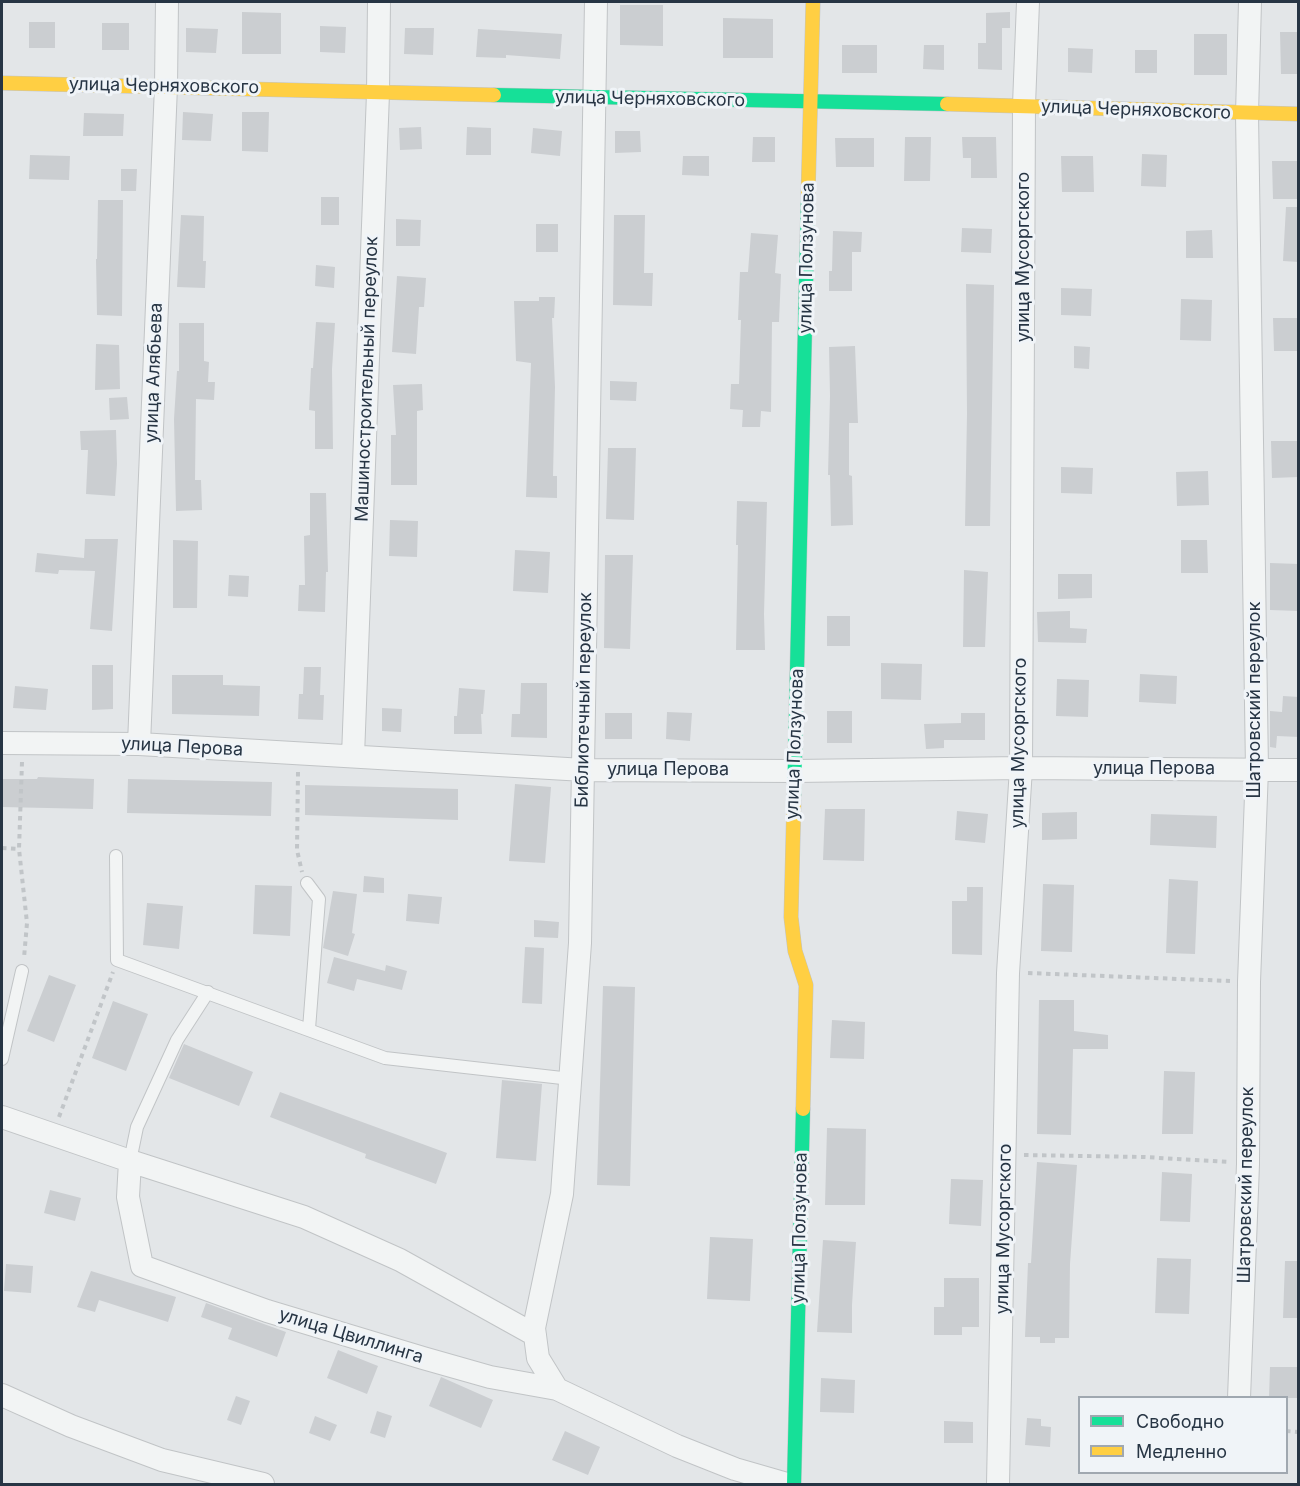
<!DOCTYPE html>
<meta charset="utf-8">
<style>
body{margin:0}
#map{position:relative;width:1300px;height:1486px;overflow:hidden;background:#e3e6e8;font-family:Inter,sans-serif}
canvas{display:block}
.frame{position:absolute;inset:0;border:3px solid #273544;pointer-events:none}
.legend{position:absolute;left:1078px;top:1396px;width:210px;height:78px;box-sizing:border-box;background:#f0f4f8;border:2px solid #a0a8b0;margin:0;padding:8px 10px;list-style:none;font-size:18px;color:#273544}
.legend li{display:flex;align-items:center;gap:12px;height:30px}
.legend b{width:30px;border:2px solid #a0a8b0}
</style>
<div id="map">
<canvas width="1300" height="1486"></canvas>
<div class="frame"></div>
<ul class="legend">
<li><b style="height:8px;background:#16e098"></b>Свободно</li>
<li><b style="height:8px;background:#ffcf43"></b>Медленно</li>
</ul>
</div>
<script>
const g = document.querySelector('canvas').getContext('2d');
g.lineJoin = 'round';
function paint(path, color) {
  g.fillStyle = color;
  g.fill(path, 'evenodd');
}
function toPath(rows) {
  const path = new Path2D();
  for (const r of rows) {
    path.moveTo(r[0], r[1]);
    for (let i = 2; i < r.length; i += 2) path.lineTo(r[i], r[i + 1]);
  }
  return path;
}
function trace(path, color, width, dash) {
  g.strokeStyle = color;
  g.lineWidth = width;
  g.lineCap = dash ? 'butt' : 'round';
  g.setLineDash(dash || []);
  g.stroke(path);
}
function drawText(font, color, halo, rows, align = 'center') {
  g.font = font + ' Inter,sans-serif';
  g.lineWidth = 6;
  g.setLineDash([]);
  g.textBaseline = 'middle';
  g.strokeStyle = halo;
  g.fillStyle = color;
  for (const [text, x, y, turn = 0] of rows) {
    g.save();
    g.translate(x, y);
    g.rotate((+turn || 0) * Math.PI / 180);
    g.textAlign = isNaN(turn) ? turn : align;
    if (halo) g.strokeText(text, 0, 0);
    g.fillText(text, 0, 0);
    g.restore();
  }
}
paint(toPath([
 [620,5,663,5,663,46,620,45],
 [242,12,281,13,281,54,242,54],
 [1010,12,1010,28,1002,28,1002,70,978,69,978,43,986,43,986,13],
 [723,18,773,19,773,58,723,58],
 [29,22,55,22,55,48,29,48],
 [102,23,129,23,129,50,102,50],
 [320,26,346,27,345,53,320,52],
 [186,28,218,29,216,53,186,52],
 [405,28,434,28,433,55,404,54],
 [478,29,562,34,560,59,506,55,506,58,476,57],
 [1280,32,1299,32,1299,74,1281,74],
 [1194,34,1227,34,1227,75,1194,75],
 [842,45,877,45,877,73,842,73],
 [924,45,944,45,944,70,923,69],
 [1068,48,1093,49,1092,73,1068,72],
 [1135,50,1157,50,1157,73,1135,73],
 [183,112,213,114,211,141,182,140],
 [242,112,269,112,268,152,242,151],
 [84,113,124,114,123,136,83,136],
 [421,127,422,149,400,150,399,128],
 [467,127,491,128,491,155,466,155],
 [533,128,562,131,560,156,531,153],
 [615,131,640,131,641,152,615,153],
 [753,137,775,137,775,162,752,162],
 [905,137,931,137,930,181,904,181],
 [962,137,996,137,997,178,971,178,971,158,963,158],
 [835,138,874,138,874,167,836,167],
 [1142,154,1167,155,1166,187,1141,186],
 [30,155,70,156,69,180,29,179],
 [683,156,709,156,709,176,682,175],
 [1061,156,1093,156,1094,192,1062,192],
 [1272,161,1299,161,1299,199,1273,199],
 [121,169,137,169,136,191,121,191],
 [321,197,339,197,339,225,321,225],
 [98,200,123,200,122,316,97,315,96,259,97,259],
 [1286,207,1299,207,1299,262,1283,261],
 [181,215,204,216,203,261,206,261,205,288,177,287],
 [614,215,645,215,644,273,653,273,652,306,613,305],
 [396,219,421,220,420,246,396,246],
 [536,224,558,224,558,252,536,252],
 [962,228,992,229,991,253,961,252],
 [1212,230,1213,258,1186,258,1186,231],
 [833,231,862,232,861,252,852,252,852,291,829,291,829,271,832,271],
 [751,233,778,235,775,273,781,274,779,322,772,322,771,412,761,411,760,427,742,427,743,410,730,409,731,384,739,384,741,320,738,320,740,272,748,272],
 [316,265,335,267,334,288,315,286],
 [397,276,426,278,424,307,419,307,416,354,392,352],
 [966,284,994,285,990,526,965,526,967,414],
 [1061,288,1092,289,1091,316,1061,315],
 [539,297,555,297,554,318,552,318,555,387,553,476,557,476,557,498,526,497,531,363,516,361,514,301,539,301],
 [1181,299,1212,300,1211,341,1180,340],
 [1273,318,1299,318,1299,351,1274,351],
 [316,322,335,323,332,369,333,449,315,449,315,411,309,410,311,368,313,368],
 [179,323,204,323,204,361,209,362,208,382,215,382,214,400,196,399,195,480,201,480,202,510,176,511,174,419,177,371,179,371],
 [96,344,119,345,120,389,95,390],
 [855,346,858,423,849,423,849,475,852,476,853,525,831,526,830,475,828,475,830,396,829,347],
 [1074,346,1090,347,1089,369,1074,368],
 [610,381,637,382,636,401,610,400],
 [422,384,423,410,417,411,417,485,391,485,391,435,396,435,393,385],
 [127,397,129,419,110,420,109,398],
 [116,430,117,464,115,496,86,494,88,450,81,450,80,431],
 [1271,441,1299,441,1299,477,1272,478],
 [608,448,636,448,634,520,606,519],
 [1061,467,1093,468,1092,494,1061,493],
 [1208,471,1209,505,1177,506,1176,472],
 [310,493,326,493,328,572,326,572,325,612,298,611,299,585,305,585,304,536,310,535],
 [737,501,767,502,764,614,765,650,736,650,738,545,736,545],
 [390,520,418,521,417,557,389,556],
 [85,539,118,539,112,631,90,629,95,571,59,570,58,574,35,572,37,553,84,558],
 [173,540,198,541,197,608,173,608],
 [1181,540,1207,540,1208,573,1181,573],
 [515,550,550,552,548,593,513,591],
 [605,555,633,555,630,649,604,648],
 [1270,563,1299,564,1299,611,1270,610],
 [964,570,988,572,985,647,963,647],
 [1058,574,1092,574,1092,598,1058,599],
 [229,575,249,576,248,597,228,596],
 [1070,611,1070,628,1087,629,1086,643,1038,642,1037,612],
 [827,616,850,616,850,646,827,646],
 [881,663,922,664,921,700,881,699],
 [92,665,113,665,113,709,92,710],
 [304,667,321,667,320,695,324,695,323,720,298,719,299,694,303,694],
 [1140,674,1177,676,1176,704,1139,702],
 [172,675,223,675,223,685,260,686,259,716,172,714],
 [1057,679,1089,680,1088,717,1056,716],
 [521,683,547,683,547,738,511,737,512,714,520,714],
 [15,686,48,689,46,710,13,708],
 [459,688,485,690,483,714,481,714,482,734,454,734,454,716,457,716],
 [1283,696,1299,697,1299,737,1277,736,1276,748,1270,747,1270,711,1282,712],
 [382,708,402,709,401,732,382,731],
 [827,711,852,711,852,743,827,743],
 [667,712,692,713,690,741,666,739],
 [605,713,632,713,632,739,605,739],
 [961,713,985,713,985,740,944,740,944,748,926,749,924,724,961,723],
 [38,777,94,779,93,809,2,807,2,779,37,779],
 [128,779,272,782,271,816,127,813],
 [515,784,551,787,545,863,509,861],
 [305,785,458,789,458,820,305,815],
 [825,809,865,809,864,861,823,860],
 [957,811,988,814,985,843,955,840],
 [1077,812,1077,839,1042,840,1042,813],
 [1151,814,1217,816,1216,848,1150,845],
 [364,876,384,878,384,893,363,892],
 [1169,879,1198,881,1195,954,1166,953],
 [1043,884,1074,885,1072,952,1041,951],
 [255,885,292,886,290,936,253,934],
 [967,887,983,887,982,955,952,954,952,901,967,901],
 [333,891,357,894,352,933,355,934,348,956,323,948],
 [408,894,442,897,439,924,406,921],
 [147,903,183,906,179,949,143,945],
 [534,920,559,922,558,938,534,937],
 [525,947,544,948,542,1004,522,1003],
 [334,957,385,971,386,965,407,971,402,990,357,979,354,991,327,983],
 [49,975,76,985,54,1042,27,1031],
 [603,986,635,987,630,1186,597,1185],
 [1039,1000,1074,1000,1074,1031,1108,1035,1108,1049,1073,1049,1071,1135,1037,1134],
 [113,1001,148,1014,126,1071,92,1058],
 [832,1020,865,1022,864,1059,830,1058],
 [184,1044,253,1072,239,1106,169,1078],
 [1164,1071,1195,1072,1193,1134,1162,1134],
 [502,1080,542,1084,536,1161,496,1158],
 [280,1092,447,1153,436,1184,365,1158,366,1154,270,1117],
 [827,1128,866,1129,865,1205,825,1205],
 [1037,1162,1077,1165,1070,1264,1069,1338,1055,1338,1055,1343,1040,1343,1040,1337,1025,1337,1028,1263,1031,1263],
 [1162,1172,1192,1174,1190,1222,1160,1221],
 [951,1179,983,1180,981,1226,949,1224],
 [50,1190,81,1198,75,1221,44,1213],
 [710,1237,753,1239,750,1301,707,1299],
 [823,1240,856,1242,852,1305,852,1333,817,1332],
 [1157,1258,1191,1259,1189,1314,1155,1313],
 [1285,1261,1299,1261,1299,1318,1283,1318],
 [6,1264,33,1266,31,1293,4,1291],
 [91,1271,176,1297,168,1322,99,1300,95,1312,77,1307],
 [944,1278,979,1278,979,1327,962,1327,962,1335,934,1335,934,1307,944,1307],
 [206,1303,286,1332,277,1357,228,1339,232,1328,201,1317],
 [338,1350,378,1366,367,1394,327,1378],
 [1270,1367,1299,1367,1299,1398,1269,1398],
 [441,1377,493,1400,481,1428,429,1406],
 [821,1378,855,1380,854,1413,820,1412],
 [236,1396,250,1401,241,1425,227,1420],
 [377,1411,392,1416,385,1438,370,1433],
 [315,1416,337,1425,330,1441,309,1433],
 [1027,1418,1041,1419,1041,1426,1051,1427,1050,1447,1025,1445],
 [944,1421,973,1422,973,1443,944,1443],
 [565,1431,600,1447,588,1475,552,1460]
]), '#cbced1');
const lane = toPath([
 [116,856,117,960,385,1058,571,1079],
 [307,883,319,899,309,1029],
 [2,1059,22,971],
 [130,1161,137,1127,177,1040,208,992]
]);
const street = toPath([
 [2,743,139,744,584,770,795,771,1021,768,1298,770],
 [139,744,166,86,167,2],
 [353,756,378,93,379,2],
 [2,1117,130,1161,128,1197,142,1266,267,1311,423,1358,490,1377,557,1389,677,1446,735,1469,787,1484],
 [130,1161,304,1217,400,1260,535,1335],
 [557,1389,538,1358,534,1328,562,1194,580,943,596,2],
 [2,1395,71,1426,162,1460,263,1484],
 [1239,1398,1248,1164,1249,982,1257,769,1247,114,1250,2],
 [998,1484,1008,973,1021,768,1024,105,1028,2]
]);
const fast = toPath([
 [494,95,947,104],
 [794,798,808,198],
 [794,1484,803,1109]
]);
const slow = toPath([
 [2,83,494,95],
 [947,104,1298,114],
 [808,198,813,2],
 [794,798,791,917,795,951,806,985,803,1109]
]);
trace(lane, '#c1c4c6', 14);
trace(street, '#c1c4c6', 24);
trace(fast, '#c1c4c6', 15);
trace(slow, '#c1c4c6', 15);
trace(toPath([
 [22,762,19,849,27,923,24,958],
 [298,772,297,850,302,872],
 [2,848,19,849],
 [1028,973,1230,981],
 [59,1117,113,972],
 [1024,1155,1144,1157,1229,1162],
 [1286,1431,1298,1432]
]), '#c1c5c8', 4, [4.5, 4.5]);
trace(lane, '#f2f4f4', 12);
trace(street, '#f2f4f4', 22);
trace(fast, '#16e098', 14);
trace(slow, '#ffcf43', 14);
drawText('18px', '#273544', '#f0f4f8', [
 ["улица Черняховского",164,86,1],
 ["улица Черняховского",650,99,1],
 ["улица Черняховского",1136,110,2],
 ["улица Мусоргского",1024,257,-90],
 ["улица Ползунова",807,258,-89],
 ["улица Алябьева",154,373,-88],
 ["Машиностроительный переулок",367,379,-88],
 ["Библиотечный переулок",584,700,-89],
 ["Шатровский переулок",1255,700,-90],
 ["улица Мусоргского",1019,743,-89],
 ["улица Ползунова",795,744,-88],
 ["улица Перова",182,747,3],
 ["улица Перова",1154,769],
 ["улица Перова",668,770],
 ["Шатровский переулок",1246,1185,-89],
 ["улица Ползунова",800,1228,-89],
 ["улица Мусоргского",1004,1229,-89],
 ["улица Цвиллинга",351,1336,17]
]);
</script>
